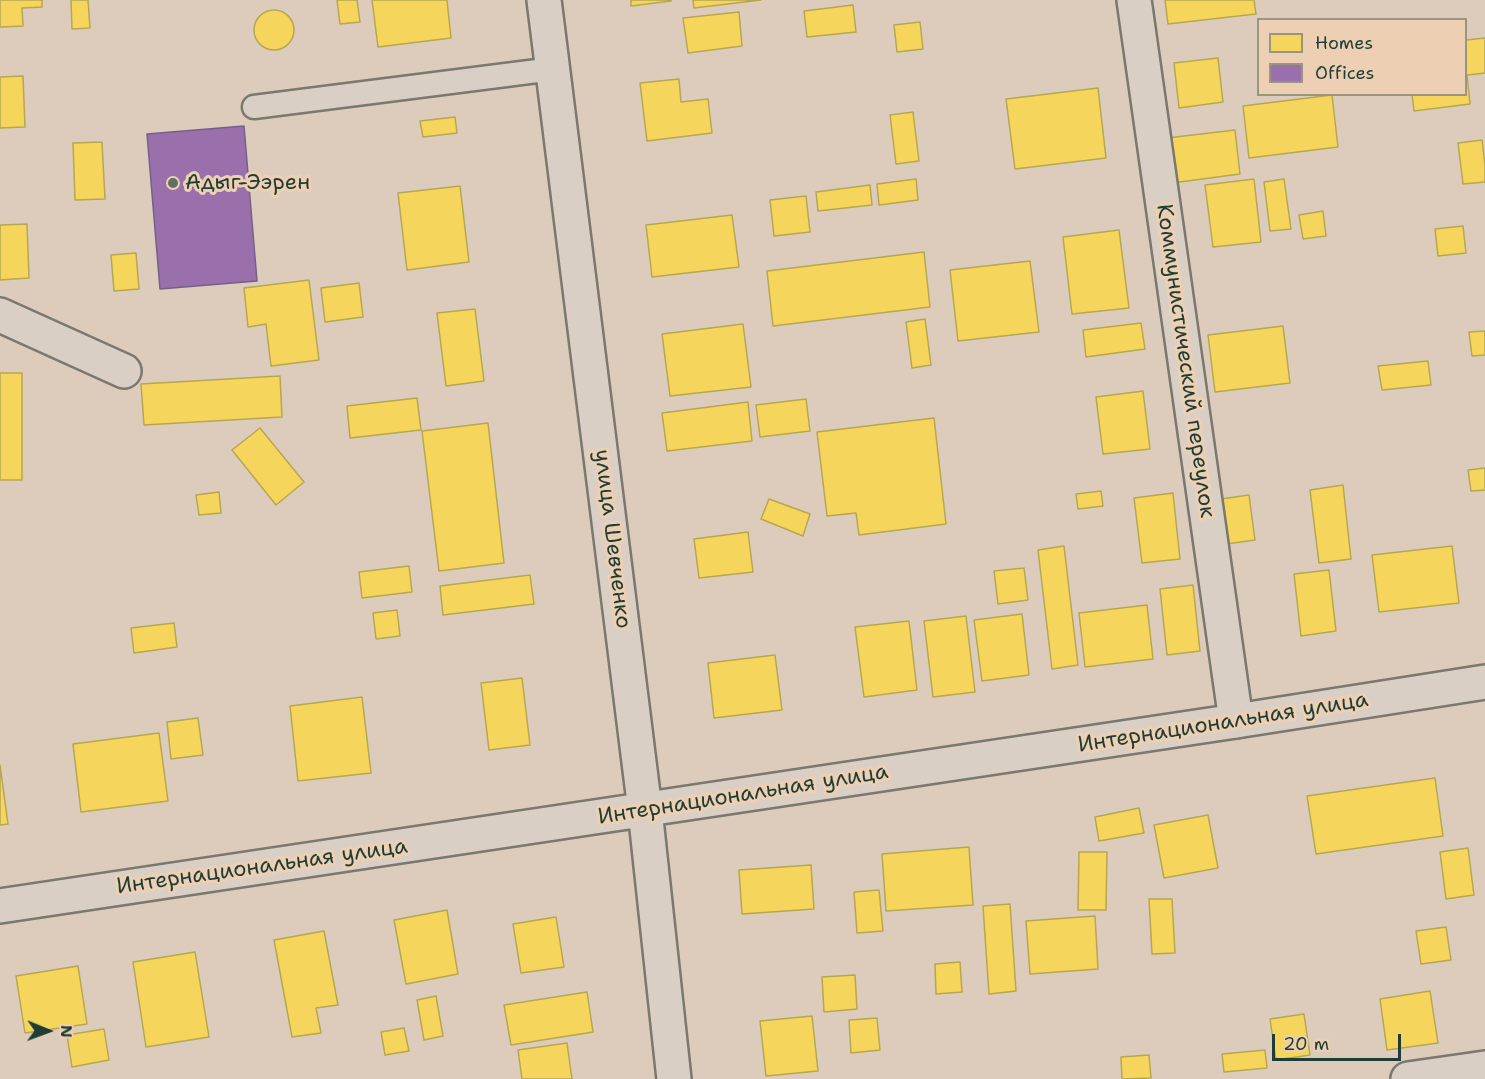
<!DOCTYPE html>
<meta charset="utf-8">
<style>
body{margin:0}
#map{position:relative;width:1485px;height:1079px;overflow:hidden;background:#dcb;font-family:"Shantell Sans",sans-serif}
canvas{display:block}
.legend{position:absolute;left:1257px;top:18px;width:210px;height:78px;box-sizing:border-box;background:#edd0b3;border:2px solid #9b9580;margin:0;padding:8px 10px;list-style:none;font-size:18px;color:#1f3d34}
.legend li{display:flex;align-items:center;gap:12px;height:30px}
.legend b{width:30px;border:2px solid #9b9580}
.north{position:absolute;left:18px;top:1001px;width:60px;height:60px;-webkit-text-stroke:4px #edd0b3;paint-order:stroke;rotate:91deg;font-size:16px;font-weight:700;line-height:24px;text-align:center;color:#1f3d34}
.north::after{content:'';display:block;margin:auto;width:21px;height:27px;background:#1f3d34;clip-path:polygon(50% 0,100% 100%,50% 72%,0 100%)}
.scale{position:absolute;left:1272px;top:1034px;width:129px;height:27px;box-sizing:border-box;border:3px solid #1f3d34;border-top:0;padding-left:8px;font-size:18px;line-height:21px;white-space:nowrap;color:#1f3d34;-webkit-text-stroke:4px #edd0b3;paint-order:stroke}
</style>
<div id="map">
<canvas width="1485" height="1079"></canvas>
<ul class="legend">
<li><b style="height:16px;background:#f6d55c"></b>Homes</li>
<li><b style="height:16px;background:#9970ab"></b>Offices</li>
</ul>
<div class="north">N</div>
<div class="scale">20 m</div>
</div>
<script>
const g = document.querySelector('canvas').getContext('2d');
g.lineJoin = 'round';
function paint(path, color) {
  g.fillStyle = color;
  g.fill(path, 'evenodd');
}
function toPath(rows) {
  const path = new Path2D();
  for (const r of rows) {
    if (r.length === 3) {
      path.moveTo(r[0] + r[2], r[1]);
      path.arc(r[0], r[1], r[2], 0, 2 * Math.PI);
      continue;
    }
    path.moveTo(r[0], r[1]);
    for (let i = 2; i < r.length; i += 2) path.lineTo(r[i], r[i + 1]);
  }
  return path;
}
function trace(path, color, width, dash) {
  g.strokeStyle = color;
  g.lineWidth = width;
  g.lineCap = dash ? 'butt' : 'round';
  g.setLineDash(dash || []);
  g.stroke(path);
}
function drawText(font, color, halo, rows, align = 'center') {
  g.font = font + ' "Shantell Sans",sans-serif';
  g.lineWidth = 6;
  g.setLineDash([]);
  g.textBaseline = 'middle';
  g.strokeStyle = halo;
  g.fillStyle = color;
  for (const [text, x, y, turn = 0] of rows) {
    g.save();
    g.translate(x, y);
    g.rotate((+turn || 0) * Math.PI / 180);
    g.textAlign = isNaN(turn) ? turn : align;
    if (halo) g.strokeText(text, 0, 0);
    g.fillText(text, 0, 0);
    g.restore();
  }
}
const homes = toPath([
 [0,0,42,0,42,7,22,8,23,26,0,27,0,0],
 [71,0,88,0,90,28,72,29,71,0],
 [337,0,357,0,360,22,340,24,337,0],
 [372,0,447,0,451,38,378,47,372,0],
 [631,0,671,0,671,1,631,6,631,0],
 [693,0,761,0,694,8,693,0],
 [1165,0,1254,0,1256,14,1168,24,1165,0],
 [853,5,856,32,807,37,804,11,853,5],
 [274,30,20],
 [739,12,742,46,688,53,683,18,739,12],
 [920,22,923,49,897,52,894,25,920,22],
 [1485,38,1485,73,1467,75,1470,104,1414,111,1412,94,1466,94,1466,40,1485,38],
 [1218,58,1223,102,1179,108,1174,63,1218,58],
 [23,76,25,127,0,128,0,77,23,76],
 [679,79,681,102,708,99,712,133,647,141,640,83,679,79],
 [1098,88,1106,158,1015,169,1006,99,1098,88],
 [1332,95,1338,147,1249,158,1243,106,1332,95],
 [913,112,919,161,896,164,890,115,913,112],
 [455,117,457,133,423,137,420,121,455,117],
 [1235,130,1240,174,1172,183,1167,138,1235,130],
 [1482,140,1485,165,1485,182,1463,184,1458,143,1482,140],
 [102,142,105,199,75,200,73,143,102,142],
 [916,179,918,200,879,205,877,184,916,179],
 [1254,179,1261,242,1213,247,1205,185,1254,179],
 [1284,179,1291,229,1270,231,1264,182,1284,179],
 [870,185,872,205,818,211,816,192,870,185],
 [460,186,469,262,407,270,398,193,460,186],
 [806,196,810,232,774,236,770,200,806,196],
 [1323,211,1326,236,1303,239,1299,215,1323,211],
 [732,215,739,267,652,277,646,225,732,215],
 [27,224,29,278,0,280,0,225,27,224],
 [1463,226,1466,253,1438,256,1435,229,1463,226],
 [1119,230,1129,308,1072,314,1063,237,1119,230],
 [924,252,930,307,773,326,767,271,924,252],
 [136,253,139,289,114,291,111,255,136,253],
 [1030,261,1039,332,958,341,950,270,1030,261],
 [309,280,319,360,271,366,266,324,248,327,244,288,309,280],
 [359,283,363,317,325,322,321,288,359,283],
 [475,309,484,381,446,386,437,313,475,309],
 [925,319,931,365,912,368,906,322,925,319],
 [1141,323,1145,349,1086,357,1083,330,1141,323],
 [743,324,751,387,670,396,662,334,743,324],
 [1283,326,1290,383,1215,392,1208,335,1283,326],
 [1485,331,1485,355,1472,356,1469,332,1485,331],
 [1428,361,1431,385,1382,390,1378,366,1428,361],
 [0,373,22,373,22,480,0,480,0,373],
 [280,376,282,417,144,425,141,384,280,376],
 [1143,391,1150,449,1103,454,1096,397,1143,391],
 [417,398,421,430,350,438,347,406,417,398],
 [806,399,810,431,760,437,756,405,806,399],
 [748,402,752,441,667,451,662,413,748,402],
 [934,418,946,524,859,535,856,513,827,516,817,432,934,418],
 [488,423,504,563,439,571,422,431,488,423],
 [260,428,304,482,276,505,232,450,260,428],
 [1485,468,1485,490,1471,491,1468,470,1485,468],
 [1343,485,1351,559,1319,563,1310,490,1343,485],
 [1101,491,1103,506,1078,509,1076,494,1101,491],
 [219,492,221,513,199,515,196,495,219,492],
 [1173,493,1180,559,1142,563,1134,498,1173,493],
 [1249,495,1255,540,1226,544,1221,499,1249,495],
 [769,499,810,514,803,536,761,519,769,499],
 [748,532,753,572,699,578,694,539,748,532],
 [1064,546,1078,665,1052,669,1038,550,1064,546],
 [1452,546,1459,603,1379,612,1372,555,1452,546],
 [409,566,412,592,362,598,359,572,409,566],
 [1024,568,1028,600,998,604,994,571,1024,568],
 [1329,570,1336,631,1301,636,1294,574,1329,570],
 [530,575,534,604,443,615,440,586,530,575],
 [1193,585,1200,651,1167,655,1160,589,1193,585],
 [1147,605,1153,659,1085,667,1079,613,1147,605],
 [397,610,400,636,376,639,373,613,397,610],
 [1022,614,1029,675,982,681,974,620,1022,614],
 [966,616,975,692,933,697,924,621,966,616],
 [909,621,917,690,864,697,855,627,909,621],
 [174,623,177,647,134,653,131,628,174,623],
 [775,655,782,710,714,718,708,663,775,655],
 [522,678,530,745,489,750,481,683,522,678],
 [362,697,371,773,298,781,290,706,362,697],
 [198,718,203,755,171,759,167,722,198,718],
 [159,733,168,801,81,812,73,744,159,733],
 [0,765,8,824,0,825,0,765],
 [1435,778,1443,836,1316,854,1307,796,1435,778],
 [1139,808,1144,833,1099,841,1095,817,1139,808],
 [1208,815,1218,868,1164,878,1154,825,1208,815],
 [969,847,973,905,886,911,882,854,969,847],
 [1468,848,1474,895,1446,899,1440,852,1468,848],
 [1079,852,1107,852,1106,910,1078,910,1079,852],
 [811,865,814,909,742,914,739,870,811,865],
 [879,890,883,931,857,933,854,892,879,890],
 [1149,899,1172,899,1175,953,1152,954,1149,899],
 [1010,904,1016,991,989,994,983,906,1010,904],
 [447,910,458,974,406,984,394,920,447,910],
 [1095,916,1098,969,1030,974,1026,921,1095,916],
 [556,917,564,967,521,973,513,924,556,917],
 [1446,927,1451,960,1421,964,1416,931,1446,927],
 [324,931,338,1005,316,1008,321,1033,292,1037,274,940,324,931],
 [195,952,209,1037,146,1047,133,962,195,952],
 [960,962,962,992,936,994,935,964,960,962],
 [78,966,87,1024,25,1033,16,976,78,966],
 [855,975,857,1009,824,1012,822,977,855,975],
 [1430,991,1438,1043,1387,1050,1380,999,1430,991],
 [587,992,593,1032,511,1045,504,1005,587,992],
 [436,996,443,1036,424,1040,417,1000,436,996],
 [1304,1014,1310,1055,1276,1060,1270,1019,1304,1014],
 [812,1016,818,1071,766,1076,760,1021,812,1016],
 [877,1018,880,1050,851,1053,849,1020,877,1018],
 [404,1028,409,1051,385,1055,381,1032,404,1028],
 [104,1029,109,1060,72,1067,67,1035,104,1029],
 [567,1043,572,1079,522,1079,518,1050,567,1043],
 [1265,1050,1267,1068,1224,1072,1222,1054,1265,1050],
 [1149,1055,1151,1078,1122,1079,1121,1057,1149,1055]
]);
paint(homes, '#f6d55c');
trace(homes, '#b6a750', 1.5);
const offices = toPath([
 [244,126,257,281,160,289,147,134,244,126]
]);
paint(offices, '#9970ab');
trace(offices, '#746187', 1.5);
const service = toPath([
 [254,107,553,69]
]);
const minor = toPath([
 [1134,0,1236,721],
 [0,315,124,371],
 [1408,1079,1485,1068]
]);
const tertiary = toPath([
 [544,0,645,810,674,1079],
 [0,906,1236,721,1485,682]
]);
trace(service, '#7a786f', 27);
trace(minor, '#7a786f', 38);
trace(tertiary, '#7a786f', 38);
trace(service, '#dacfc4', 22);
trace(minor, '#dacfc4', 33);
trace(tertiary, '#dacfc4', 33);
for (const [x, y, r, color] of [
 [173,183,6,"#626f63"]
]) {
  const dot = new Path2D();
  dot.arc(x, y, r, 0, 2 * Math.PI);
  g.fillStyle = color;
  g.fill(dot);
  trace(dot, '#edd0b3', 2);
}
drawText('22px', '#1f3d34', '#edd0b3', [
 ["Адыг-Ээрен",185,183]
], 'left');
drawText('22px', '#1f3d34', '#edd0b3', [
 ["Коммунистический переулок",1185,361,82],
 ["улица Шевченко",612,539,83],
 ["Интернациональная улица",1223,723,-9],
 ["Интернациональная улица",743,795,-9],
 ["Интернациональная улица",262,867,-8]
]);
</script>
